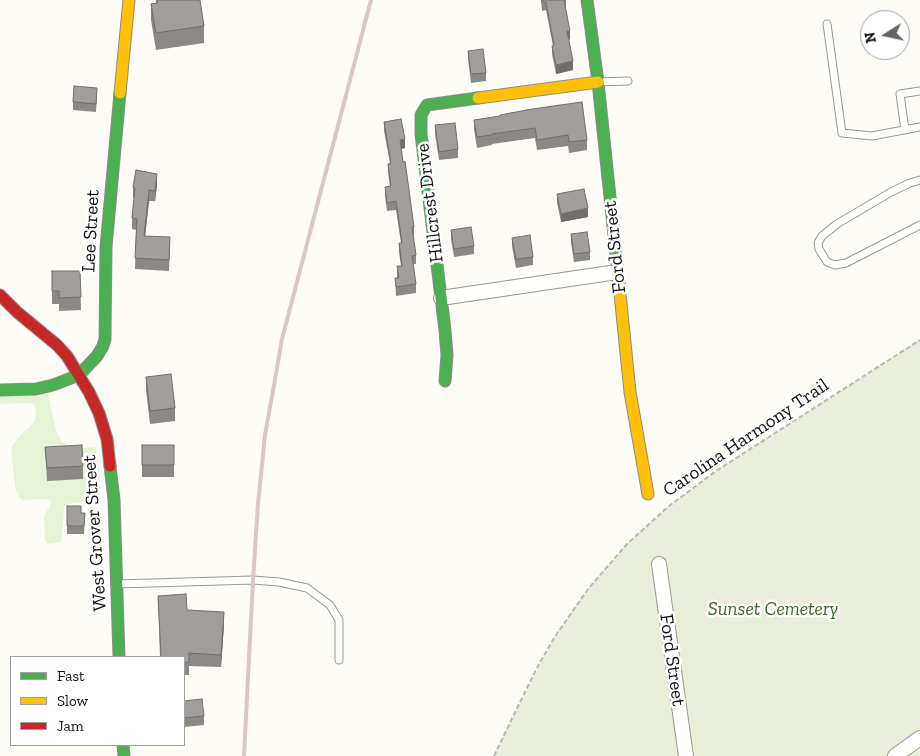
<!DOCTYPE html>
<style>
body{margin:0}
#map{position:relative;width:920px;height:756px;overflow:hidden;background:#fdfcf7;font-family:"Zilla Slab",serif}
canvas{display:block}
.legend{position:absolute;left:10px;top:656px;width:175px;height:90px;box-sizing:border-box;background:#fff;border:1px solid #a0a0a0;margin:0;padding:6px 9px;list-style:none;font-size:15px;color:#111}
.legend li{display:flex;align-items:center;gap:10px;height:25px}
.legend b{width:25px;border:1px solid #a0a0a0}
.north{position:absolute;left:860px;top:10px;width:50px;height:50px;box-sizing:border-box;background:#fff;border:1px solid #a0a0a0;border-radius:50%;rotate:260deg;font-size:14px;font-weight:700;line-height:20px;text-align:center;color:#111}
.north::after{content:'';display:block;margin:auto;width:18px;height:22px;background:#646362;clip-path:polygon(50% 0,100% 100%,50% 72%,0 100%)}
</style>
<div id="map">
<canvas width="920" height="756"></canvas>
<ul class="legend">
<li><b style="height:6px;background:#4caf50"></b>Fast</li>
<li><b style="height:6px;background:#ffc107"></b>Slow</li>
<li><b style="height:6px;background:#c62828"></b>Jam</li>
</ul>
<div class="north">N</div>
</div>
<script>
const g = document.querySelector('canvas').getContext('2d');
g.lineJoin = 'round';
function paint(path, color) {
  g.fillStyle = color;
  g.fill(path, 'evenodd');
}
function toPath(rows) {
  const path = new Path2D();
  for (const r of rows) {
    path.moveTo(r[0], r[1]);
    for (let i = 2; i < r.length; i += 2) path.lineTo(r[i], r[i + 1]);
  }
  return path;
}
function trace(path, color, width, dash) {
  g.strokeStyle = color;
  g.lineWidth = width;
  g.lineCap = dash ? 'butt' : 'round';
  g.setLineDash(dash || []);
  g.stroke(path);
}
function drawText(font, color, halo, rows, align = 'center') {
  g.font = font + ' "Zilla Slab",serif';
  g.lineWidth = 5;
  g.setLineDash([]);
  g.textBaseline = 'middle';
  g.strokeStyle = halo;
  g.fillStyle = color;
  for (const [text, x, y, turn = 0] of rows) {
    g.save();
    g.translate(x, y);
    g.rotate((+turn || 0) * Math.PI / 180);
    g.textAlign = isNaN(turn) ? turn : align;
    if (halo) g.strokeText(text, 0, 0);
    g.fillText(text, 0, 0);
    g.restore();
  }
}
paint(toPath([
 [0,394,49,394,50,404,56,430,62,442,68,446,74,447,81,448,96,447,100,476,100,500,66,504,64,507,62,540,60,542,50,544,47,543,45,539,44,516,48,509,50,506,51,501,47,499,23,500,20,498,16,491,11,450,13,444,22,433,29,428,35,420,36,410,34,405,30,403,0,404]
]), '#e7f3d7');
paint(toPath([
 [920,340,920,756,494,756,508,727,554,638,588,589,627,544,669,506,716,471]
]), '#e9eedb');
const lane = toPath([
 [827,24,842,133,872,136,920,127],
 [598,82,628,81],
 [905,130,900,94,920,91],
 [920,180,910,183,891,192,837,224,822,236,818,243,819,249,827,262,835,265,846,263,920,225],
 [117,584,253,580,279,582,307,588,330,605,339,620,339,660]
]);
const street = toPath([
 [441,298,617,272],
 [659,564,686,756],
 [895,756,920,738]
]);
const fast = toPath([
 [587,0,598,82,618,274],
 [445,381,447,355,445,330,421,134,421,115,427,105,478,98],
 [0,390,36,389,53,385,79,375,97,356,103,346,105,339,106,247,120,93],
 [110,466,114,500,119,657],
 [123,745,124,756]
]);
const slow = toPath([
 [120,93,129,0],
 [478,98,598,82],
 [618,274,630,392,648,494]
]);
const jam = toPath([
 [0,295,17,312,57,345,67,356,89,392,99,413,107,439,110,466]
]);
trace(lane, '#979795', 9);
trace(street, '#979795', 16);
trace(fast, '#8e8d8b', 13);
trace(slow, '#8e8d8b', 13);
trace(jam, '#8e8d8b', 13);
trace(toPath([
 [494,756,522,698,538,666,554,638,588,589,627,544,669,506,716,471,920,340]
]), '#b9b9b8', 2, [5, 2.5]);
trace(lane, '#fffffe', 7);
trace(street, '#fffffe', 14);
trace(fast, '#4caf50', 11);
trace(slow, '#ffc107', 11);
trace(jam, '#c62828', 11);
trace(toPath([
 [244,756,253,580,258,504,265,435,273,391,282,339,371,0]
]), '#d9c6c7', 4);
paint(toPath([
 [156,0,200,0,204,26,204,43,156,50,151,20,151,4,156,3],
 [541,0,566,0,566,7,565,7,570,39,569,40,573,70,556,74,552,54,552,46,553,46,546,10,542,11],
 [468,51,486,73,486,81,471,83,468,59],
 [97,96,96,112,73,110,73,102],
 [500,116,587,140,587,150,569,153,568,146,537,150,535,138,492,144,492,145,477,148,474,130,474,120],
 [384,122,405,148,401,149,414,227,414,236,413,236,416,255,416,264,413,264,416,284,416,293,396,296,395,278,397,278,397,266,401,266,399,252,399,243,401,243,396,210,387,211,385,196,385,187,390,187,388,172,388,164,390,163,384,131],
 [435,125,458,149,458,158,439,160,435,134],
 [157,185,155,201,149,201,145,236,170,248,169,271,135,269,136,230,132,229,132,218,134,198,133,198,133,187],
 [557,194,588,217,561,222,557,203],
 [451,230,474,246,474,254,454,257,451,239],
 [571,234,590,252,590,260,574,262,571,243],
 [512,238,533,257,533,265,516,268,512,246],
 [52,271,80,271,81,310,59,311,59,304,52,304],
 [146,377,175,408,175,421,150,424,146,390],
 [142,445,174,445,174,477,142,477],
 [45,447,83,466,83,479,47,481],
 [67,506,81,513,85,513,84,534,67,534],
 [158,596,187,610,224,625,221,667,189,666,189,675,184,675,184,657,160,657],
 [184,701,204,716,204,725,184,727]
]), '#8a8986');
paint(toPath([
 [567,31,570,31,570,39,567,40],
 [573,61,573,70,556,74,556,65],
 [405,139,405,148,400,149,400,140],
 [157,174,157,185,155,201,155,191],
 [149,190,149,201,144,246,144,236],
 [588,208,588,217,561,222,561,214],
 [224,612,224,625,221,667,221,655]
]), '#716f6d');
const building = toPath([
 [157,0,200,0,204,26,156,33,151,4,158,3,157,0],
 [542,0,564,0,570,31,567,31,573,61,556,65,552,46,554,45,546,2,542,2,542,0],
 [483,49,486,73,471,74,468,51,483,49],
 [74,86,97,88,96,104,73,102,74,86],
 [582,102,587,140,569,142,568,135,537,140,535,128,492,134,492,135,477,137,474,120,500,116,500,115,532,109,582,102],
 [401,119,405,139,400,140,403,162,405,161,414,227,412,227,416,255,412,256,416,284,396,287,395,278,399,278,397,266,402,266,399,243,402,243,396,201,387,203,385,187,391,186,388,164,391,163,384,122,401,119],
 [455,123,458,149,439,152,435,125,455,123],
 [136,170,157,174,155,191,149,190,144,236,170,237,169,260,135,258,137,219,132,218,135,188,133,187,136,170],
 [584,189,588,208,561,214,557,194,584,189],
 [471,227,474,246,454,249,451,230,471,227],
 [587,232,590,252,574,254,571,234,587,232],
 [530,235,533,257,516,259,512,238,530,235],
 [52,271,80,271,81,297,59,298,59,291,52,291,52,271],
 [171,374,175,408,150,411,146,377,171,374],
 [82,445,83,466,47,468,45,447,82,445],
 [142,445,174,445,174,465,142,465,142,445],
 [67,506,81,506,81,513,85,513,84,526,67,526,67,506],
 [186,594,187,610,224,612,221,655,189,653,189,662,184,663,184,657,161,657,158,596,186,594],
 [202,699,204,716,184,718,184,701,202,699]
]);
paint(building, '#a19f9c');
trace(building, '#716f6d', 1);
drawText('19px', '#111', '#fff', [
 ["Hillcrest Drive",430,203,-97],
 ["Lee Street",91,231,-87],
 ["Ford Street",615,247,-96],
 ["Carolina Harmony Trail",746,438,-34],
 ["West Grover Street",95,533,-94],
 ["Ford Street",672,660,82]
]);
drawText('italic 19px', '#2f6b1f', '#fff', [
 ["Sunset Cemetery",773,610]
]);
</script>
